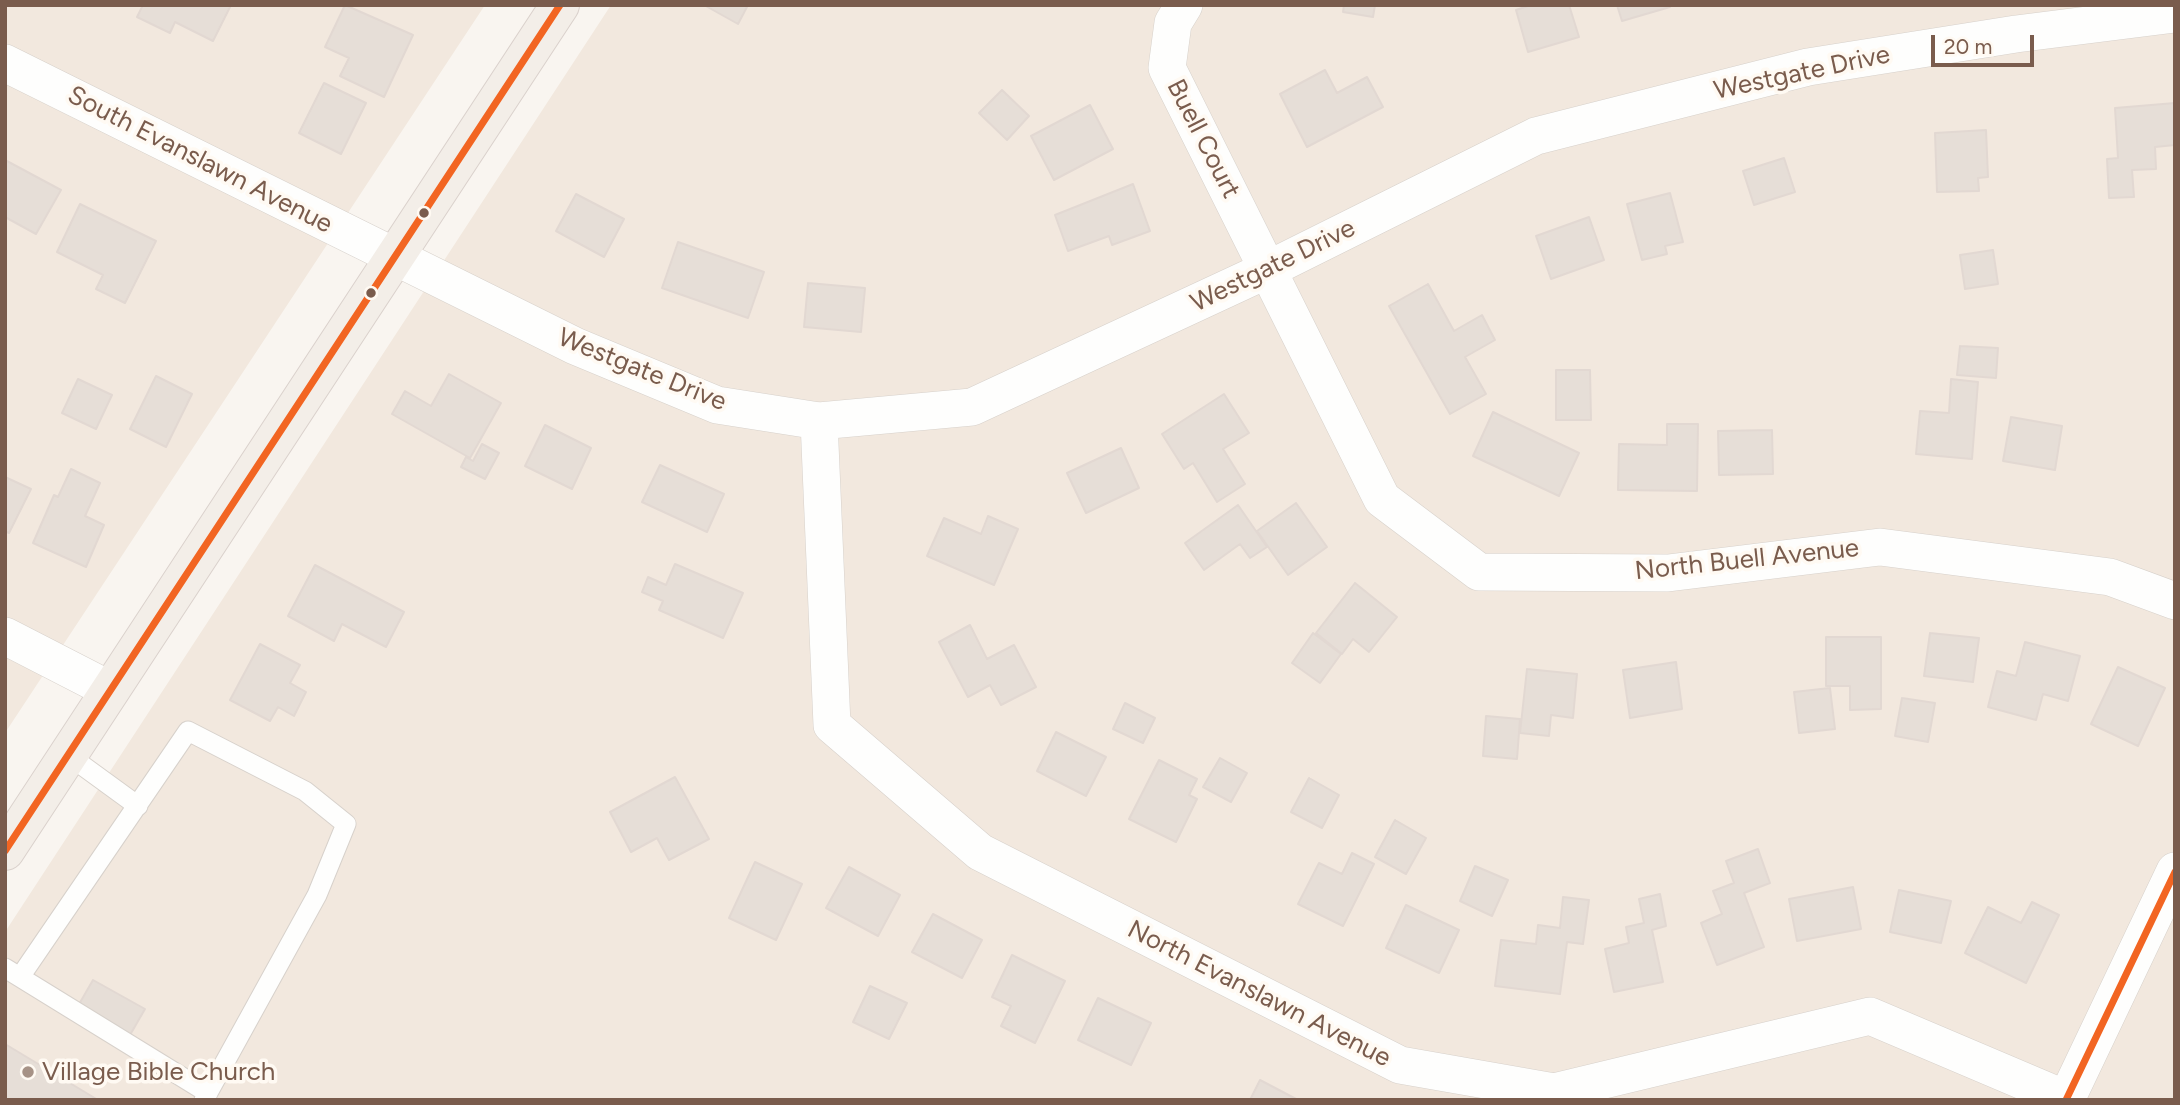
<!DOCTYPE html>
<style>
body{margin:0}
#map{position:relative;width:2180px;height:1105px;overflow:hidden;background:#f9f5f0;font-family:Figtree,sans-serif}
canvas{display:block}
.frame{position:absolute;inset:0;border:7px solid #7a5c4d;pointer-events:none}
.scale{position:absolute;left:1931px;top:35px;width:103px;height:32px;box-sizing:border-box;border:4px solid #7a5c4d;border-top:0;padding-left:9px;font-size:21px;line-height:24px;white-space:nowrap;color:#7a5c4d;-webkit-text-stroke:5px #fffaf3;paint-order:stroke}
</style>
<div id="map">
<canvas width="2180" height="1105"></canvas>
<div class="frame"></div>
<div class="scale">20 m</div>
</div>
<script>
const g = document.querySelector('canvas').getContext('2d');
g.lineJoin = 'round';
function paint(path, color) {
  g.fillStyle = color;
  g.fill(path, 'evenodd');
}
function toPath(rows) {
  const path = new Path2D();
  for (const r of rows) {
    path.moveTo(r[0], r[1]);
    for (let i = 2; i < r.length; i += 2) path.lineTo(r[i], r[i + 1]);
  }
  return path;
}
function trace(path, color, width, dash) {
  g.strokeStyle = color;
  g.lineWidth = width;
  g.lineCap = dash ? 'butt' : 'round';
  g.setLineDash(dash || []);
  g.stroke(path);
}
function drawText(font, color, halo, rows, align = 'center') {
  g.font = font + ' Figtree,sans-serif';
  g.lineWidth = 7;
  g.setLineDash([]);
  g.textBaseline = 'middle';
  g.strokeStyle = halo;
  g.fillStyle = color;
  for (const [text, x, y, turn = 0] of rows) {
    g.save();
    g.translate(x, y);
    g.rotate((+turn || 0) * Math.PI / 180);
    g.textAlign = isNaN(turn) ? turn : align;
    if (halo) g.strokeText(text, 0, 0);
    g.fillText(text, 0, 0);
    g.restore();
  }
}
paint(toPath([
 [5,5,485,5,5,733],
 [611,5,2175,5,2175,1100,5,1100,5,932]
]), '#f2e8de');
const building = toPath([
 [143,5,231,5,213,41,175,22,170,33,137,17,143,5],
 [345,5,413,35,384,97,340,76,349,58,325,47,345,5],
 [704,5,748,5,738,24,704,5],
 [1344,5,1375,5,1373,17,1343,12,1344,5],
 [1531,5,1569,5,1579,37,1528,52,1516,10,1531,5],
 [1617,5,1670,5,1670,7,1622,21,1617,5],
 [1325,70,1337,93,1367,77,1383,107,1307,147,1280,94,1325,70],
 [324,83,366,103,341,154,299,133,324,83],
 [1002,90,1029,116,1007,140,979,113,1002,90],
 [2175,103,2175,145,2155,147,2156,169,2132,170,2134,197,2109,198,2107,159,2118,158,2115,108,2175,103],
 [1090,105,1113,149,1054,180,1031,136,1090,105],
 [1986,130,1988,177,1978,178,1979,191,1937,192,1935,133,1986,130],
 [1784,158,1795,192,1754,205,1743,171,1784,158],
 [5,160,61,190,36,234,5,217,5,160],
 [1133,184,1150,231,1112,245,1109,236,1068,251,1055,215,1133,184],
 [1670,193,1683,242,1665,246,1667,254,1642,260,1627,204,1670,193],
 [576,194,624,219,604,257,556,231,576,194],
 [80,204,156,241,125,303,96,289,103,275,57,252,80,204],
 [1589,217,1604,260,1551,279,1536,236,1589,217],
 [678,242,764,272,748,318,662,288,678,242],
 [1993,250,1998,284,1965,289,1960,255,1993,250],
 [808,283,865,288,861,332,804,327,808,283],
 [1428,284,1454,331,1482,315,1495,340,1465,357,1486,394,1450,414,1389,306,1428,284],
 [1960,346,1998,348,1996,378,1957,375,1960,346],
 [1556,370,1590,370,1591,420,1556,420,1556,370],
 [449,374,501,403,470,458,392,414,405,391,431,406,449,374],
 [156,376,192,394,166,447,130,429,156,376],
 [78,379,112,395,96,429,62,413,78,379],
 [1951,379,1978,382,1972,459,1916,454,1920,411,1949,413,1951,379],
 [1224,394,1249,433,1223,449,1245,484,1217,502,1193,463,1184,469,1162,434,1224,394],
 [1493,412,1579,453,1559,496,1473,456,1493,412],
 [2011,417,2062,426,2055,470,2003,461,2011,417],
 [1667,424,1698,424,1697,491,1618,490,1619,444,1667,445,1667,424],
 [545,425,591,448,572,489,525,466,545,425],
 [1772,430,1773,474,1719,475,1718,431,1772,430],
 [482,444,499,453,485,479,461,467,466,457,473,461,482,444],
 [1121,448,1139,488,1086,513,1067,473,1121,448],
 [660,465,724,494,707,532,642,502,660,465],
 [71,469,100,483,85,516,104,525,86,567,33,543,54,495,58,497,71,469],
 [5,477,31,489,9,533,5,531,5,477],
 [1296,503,1327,547,1288,575,1257,531,1296,503],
 [1238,505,1267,547,1250,558,1240,544,1204,570,1185,543,1238,505],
 [988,516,1018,529,994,585,927,556,944,518,981,534,988,516],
 [675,564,743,593,723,638,659,610,663,601,642,592,648,577,666,585,675,564],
 [315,565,404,612,386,647,342,624,334,641,288,616,315,565],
 [1355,583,1397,617,1369,652,1353,639,1342,654,1316,633,1355,583],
 [970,625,987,659,1014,645,1036,687,1001,705,990,685,968,697,939,642,970,625],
 [1313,633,1341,654,1320,683,1292,663,1313,633],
 [1930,633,1979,638,1973,682,1924,676,1930,633],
 [1826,637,1881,637,1881,709,1850,710,1850,686,1826,686,1826,637],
 [2025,642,2080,656,2068,701,2043,694,2036,720,1988,707,1997,671,2016,676,2025,642],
 [260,644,300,665,290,683,306,692,294,716,278,707,270,721,230,700,260,644],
 [1676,662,1682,709,1630,718,1623,670,1676,662],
 [2118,667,2165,688,2138,746,2091,724,2118,667],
 [1527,669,1577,674,1573,718,1551,715,1549,736,1520,733,1527,669],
 [1830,688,1835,729,1799,733,1794,692,1830,688],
 [1902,698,1935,703,1928,742,1895,736,1902,698],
 [1125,703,1155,718,1143,743,1113,729,1125,703],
 [1486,716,1520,719,1517,759,1483,756,1486,716],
 [1056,732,1106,757,1086,796,1037,771,1056,732],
 [1220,758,1247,773,1231,802,1203,787,1220,758],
 [1159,760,1197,779,1189,795,1197,799,1176,842,1129,819,1159,760],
 [675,777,709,839,669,860,657,838,631,852,610,812,675,777],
 [1309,778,1339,795,1322,828,1291,812,1309,778],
 [1395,820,1426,838,1406,874,1375,857,1395,820],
 [1758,849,1770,883,1744,893,1764,947,1717,965,1701,923,1722,914,1713,891,1734,883,1726,861,1758,849],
 [1352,853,1374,864,1343,926,1298,904,1319,863,1342,874,1352,853],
 [755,862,802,884,776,940,729,918,755,862],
 [1475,866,1508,880,1492,916,1460,901,1475,866],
 [849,867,900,895,878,936,826,908,849,867],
 [1853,887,1861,929,1797,941,1789,899,1853,887],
 [1899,890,1951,901,1941,943,1890,932,1899,890],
 [1660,894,1666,926,1652,930,1663,982,1614,992,1605,949,1629,943,1626,927,1644,923,1639,899,1660,894],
 [1563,897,1589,900,1583,944,1567,942,1560,994,1495,986,1501,940,1536,944,1538,925,1560,928,1563,897],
 [2032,902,2059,915,2026,983,1965,953,1988,907,2021,923,2032,902],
 [1406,905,1459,930,1439,973,1386,948,1406,905],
 [933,914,982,940,962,978,912,952,933,914],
 [1012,955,1065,981,1035,1043,1001,1026,1011,1006,992,997,1012,955],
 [93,980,145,1009,130,1035,78,1006,93,980],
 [870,986,907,1003,889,1039,853,1022,870,986],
 [1098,998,1151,1023,1131,1065,1078,1040,1098,998],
 [5,1044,98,1100,5,1100,5,1044],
 [1260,1080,1298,1100,1250,1100,1260,1080]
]);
paint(building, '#e6ded7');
trace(building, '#e2d8d2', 2);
const service = toPath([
 [68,755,138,806],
 [5,968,208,1093],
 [20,977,188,731,305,791,346,824,317,895,204,1100]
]);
const minor = toPath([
 [1184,5,1173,23,1167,68,1382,499,1479,572,1668,573,1880,547,2110,577,2175,601],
 [5,63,575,346,717,405,819,421,972,407,1269,269,1536,136,1808,67,2016,34,2175,14],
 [819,421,832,725,980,852,1400,1065,1554,1092,1870,1016,2068,1100],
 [5,636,110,690],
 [2066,1100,2175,871]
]);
const primary = toPath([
 [5,851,560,5]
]);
trace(service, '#d7d1cb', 21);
trace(minor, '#d7d1cb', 38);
trace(primary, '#dad1cc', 40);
trace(service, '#fefefd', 19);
trace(minor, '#fefefd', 37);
trace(primary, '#f3eee8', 38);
trace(toPath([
 [5,851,560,5],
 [2066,1100,2175,872]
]), '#f26522', 7);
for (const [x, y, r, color] of [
 [424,213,6,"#7a5c4d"],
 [371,293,6,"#7a5c4d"],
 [28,1072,7,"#a69286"]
]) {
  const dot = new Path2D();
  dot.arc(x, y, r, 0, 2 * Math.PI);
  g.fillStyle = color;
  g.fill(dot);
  trace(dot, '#fffaf3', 2.5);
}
drawText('26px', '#7a5c4d', '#fffaf3', [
 ["Westgate Drive",1802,73,-12],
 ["Buell Court",1203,139,63],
 ["South Evanslawn Avenue",200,160,27],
 ["Westgate Drive",1273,266,-26],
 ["Westgate Drive",642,370,22],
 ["North Buell Avenue",1747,560,-6],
 ["North Evanslawn Avenue",1259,994,27]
]);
drawText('26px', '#7a5c4d', '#fffaf3', [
 ["Village Bible Church",42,1072]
], 'left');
</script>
